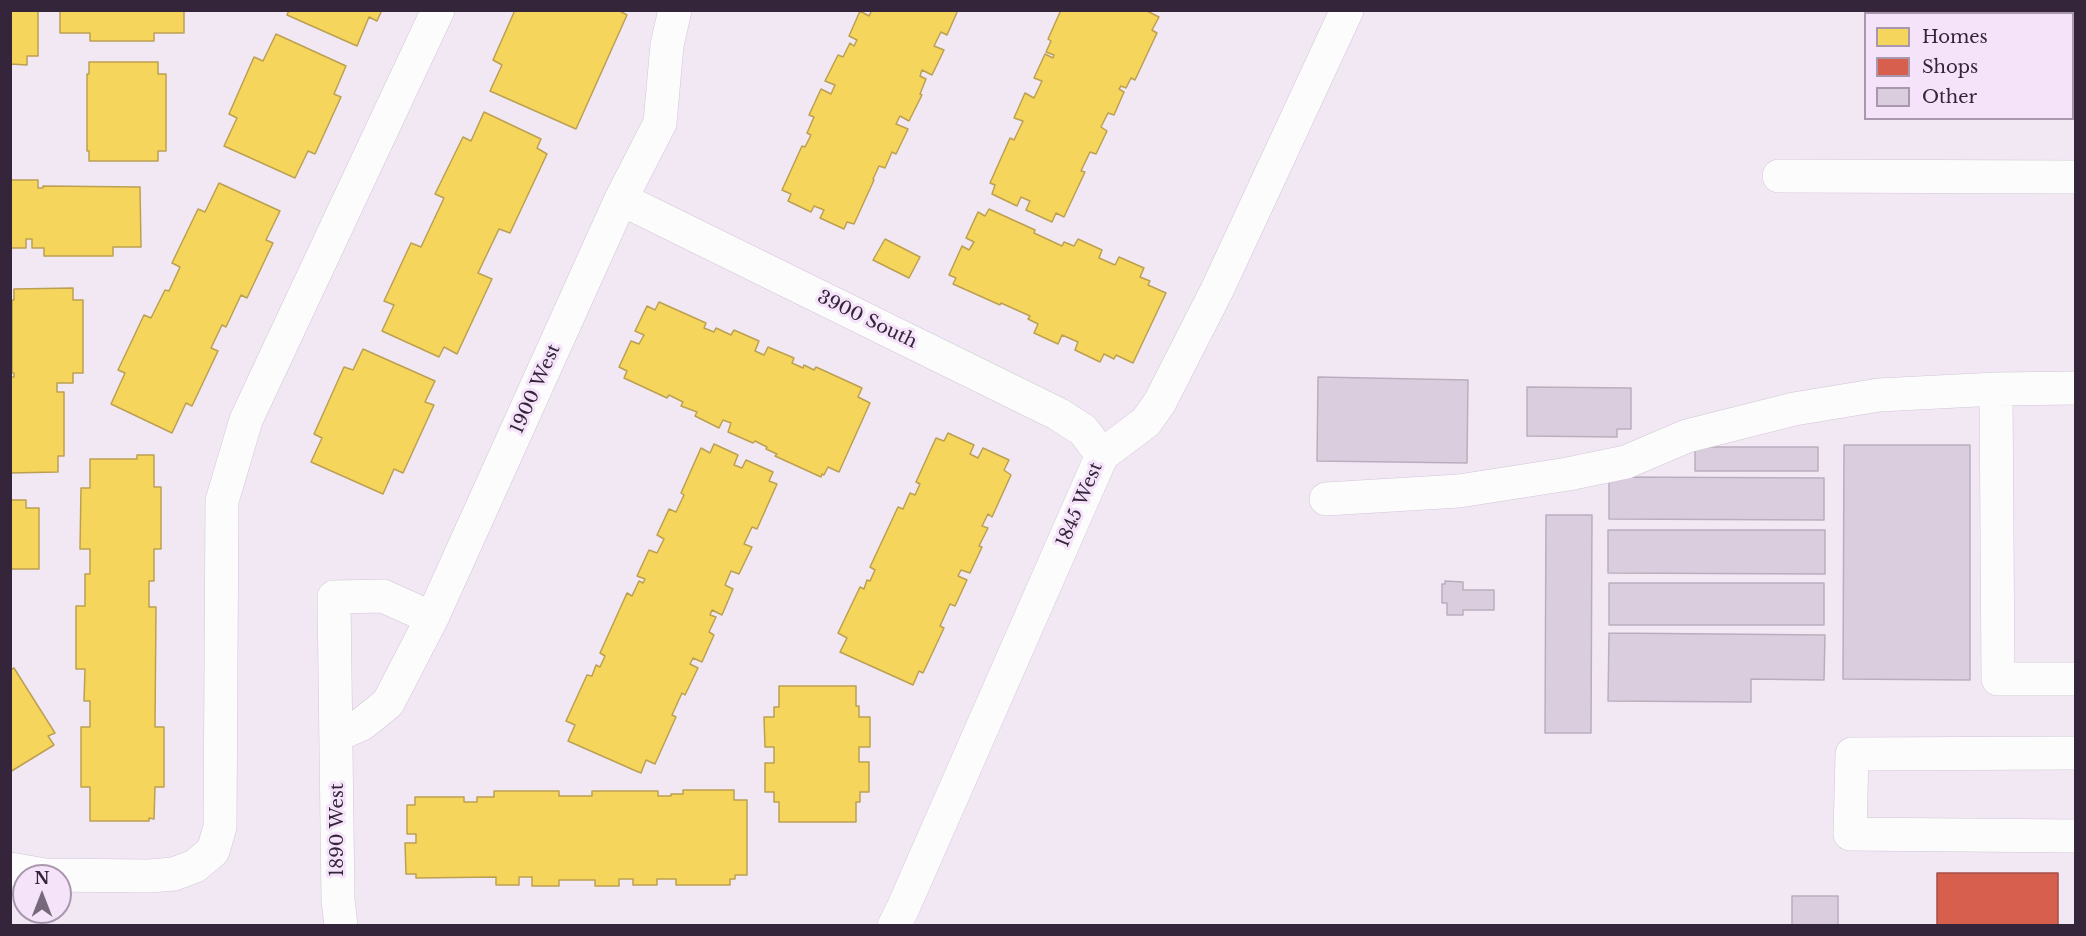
<!DOCTYPE html>
<style>
body{margin:0}
#map{position:relative;width:2086px;height:936px;overflow:hidden;background:#f1e8f4;font-family:"Libre Baskerville",serif}
canvas{display:block}
.frame{position:absolute;inset:0;border:12px solid #35253a;pointer-events:none}
.legend{position:absolute;left:1864px;top:12px;width:210px;height:108px;box-sizing:border-box;background:#f4e3f9;border:2px solid #a897ad;margin:0;padding:8px 10px;list-style:none;font-size:18px;color:#35253a}
.legend li{display:flex;align-items:center;gap:12px;height:30px}
.legend b{width:30px;border:2px solid #a897ad}
.north{position:absolute;left:12px;top:864px;width:60px;height:60px;box-sizing:border-box;background:#f4e3f9;border:2px solid #a897ad;border-radius:50%;rotate:0deg;font-size:16px;font-weight:700;line-height:24px;text-align:center;color:#35253a}
.north::after{content:'';display:block;margin:auto;width:21px;height:27px;background:#77697b;clip-path:polygon(50% 0,100% 100%,50% 72%,0 100%)}
</style>
<div id="map">
<canvas width="2086" height="936"></canvas>
<div class="frame"></div>
<ul class="legend">
<li><b style="height:16px;background:#f6d55c"></b>Homes</li>
<li><b style="height:16px;background:#d6604d"></b>Shops</li>
<li><b style="height:16px;background:#dacede"></b>Other</li>
</ul>
<div class="north">N</div>
</div>
<script>
const g = document.querySelector('canvas').getContext('2d');
g.lineJoin = 'round';
function paint(path, color) {
  g.fillStyle = color;
  g.fill(path, 'evenodd');
}
function toPath(rows) {
  const path = new Path2D();
  for (const r of rows) {
    path.moveTo(r[0], r[1]);
    for (let i = 2; i < r.length; i += 2) path.lineTo(r[i], r[i + 1]);
  }
  return path;
}
function trace(path, color, width, dash) {
  g.strokeStyle = color;
  g.lineWidth = width;
  g.lineCap = dash ? 'butt' : 'round';
  g.setLineDash(dash || []);
  g.stroke(path);
}
function drawText(font, color, halo, rows, align = 'center') {
  g.font = font + ' "Libre Baskerville",serif';
  g.lineWidth = 6;
  g.setLineDash([]);
  g.textBaseline = 'middle';
  g.strokeStyle = halo;
  g.fillStyle = color;
  for (const [text, x, y, turn = 0] of rows) {
    g.save();
    g.translate(x, y);
    g.rotate((+turn || 0) * Math.PI / 180);
    g.textAlign = isNaN(turn) ? turn : align;
    if (halo) g.strokeText(text, 0, 0);
    g.fillText(text, 0, 0);
    g.restore();
  }
}
const homes = toPath([
 [10,10,38,10,38,56,27,56,27,65,10,64,10,10],
 [60,10,184,10,184,33,154,33,154,41,90,41,90,33,60,33,60,10],
 [289,10,382,10,377,21,369,17,357,46,287,15,289,10],
 [515,10,618,10,627,15,576,129,490,91,502,65,493,60,515,10],
 [872,10,958,10,947,35,941,32,934,46,944,50,932,75,922,70,920,76,926,79,920,94,922,95,909,121,900,116,896,124,908,129,896,154,892,152,885,168,879,166,873,179,874,180,854,224,847,222,844,229,820,218,824,210,814,206,811,212,788,201,791,194,782,190,802,146,805,147,811,135,807,133,814,117,809,115,821,89,831,94,835,85,825,81,838,55,843,57,850,43,854,46,857,40,849,36,860,11,869,16,872,10],
 [1061,10,1145,10,1159,17,1152,30,1157,33,1135,80,1131,78,1126,88,1121,86,1119,89,1124,92,1114,115,1108,113,1101,127,1107,131,1096,154,1090,152,1081,171,1085,172,1064,217,1056,213,1052,222,1026,210,1030,201,1021,197,1017,206,992,194,995,185,990,183,1010,138,1014,140,1023,121,1014,118,1025,93,1034,98,1042,81,1034,78,1045,54,1053,58,1054,55,1046,52,1051,41,1048,39,1061,10],
 [276,34,346,66,334,94,341,97,315,154,308,151,295,178,224,146,237,118,229,114,254,57,263,61,276,34],
 [89,62,158,62,158,74,166,74,166,151,158,151,158,161,89,161,89,151,87,151,87,74,89,74,89,62],
 [484,112,541,139,537,148,547,154,510,233,499,229,478,273,492,279,457,354,444,347,439,357,382,331,394,305,384,301,411,243,421,247,444,198,435,194,463,137,471,141,484,112],
 [10,180,38,180,38,188,43,188,43,186,140,187,141,247,113,247,113,256,44,256,44,248,32,248,32,239,26,239,26,248,10,248,10,180],
 [219,183,280,211,266,240,273,243,247,298,241,295,226,327,222,325,211,348,218,351,192,406,186,403,172,433,111,404,125,373,118,370,144,315,151,318,165,290,169,291,180,267,172,263,198,209,205,212,219,183],
 [989,209,1035,230,1034,233,1062,246,1064,242,1074,246,1078,239,1102,250,1099,258,1115,265,1119,257,1144,268,1140,277,1150,281,1148,285,1166,293,1133,363,1116,355,1114,359,1104,354,1100,362,1075,350,1078,342,1062,335,1058,344,1034,333,1038,324,1028,319,1030,316,1001,303,1000,305,953,284,956,278,949,275,962,246,969,250,974,242,966,238,978,212,985,216,989,209],
 [885,239,920,257,909,278,873,260,885,239],
 [73,288,73,300,83,300,83,373,73,373,73,383,57,383,57,392,64,392,64,456,58,456,58,472,10,473,10,377,14,377,14,373,12,373,12,300,14,300,14,289,73,288],
 [659,302,706,323,704,328,714,332,716,328,731,335,734,330,759,341,755,351,764,355,768,347,794,358,792,363,803,368,804,365,814,370,816,367,862,388,858,397,870,403,839,472,828,467,824,475,822,474,821,477,775,456,777,454,766,449,767,447,755,441,753,443,728,432,731,423,723,420,719,428,695,416,697,412,681,406,683,402,669,395,667,398,624,378,627,371,619,367,631,341,639,344,644,335,635,331,647,306,655,310,659,302],
 [363,349,435,381,425,402,434,405,403,473,394,469,383,494,311,462,322,438,314,434,344,367,353,370,363,349],
 [948,433,974,445,970,454,978,458,983,448,1009,460,1004,470,1011,475,992,517,988,514,982,526,988,528,979,546,982,547,970,573,961,570,958,576,967,580,955,606,950,604,940,626,944,628,923,673,919,671,913,685,840,652,847,638,838,633,860,587,864,589,867,580,870,581,875,570,870,567,898,507,903,509,910,493,915,495,920,484,916,482,936,438,944,441,948,433],
 [714,444,738,455,734,465,742,468,746,460,773,472,769,481,777,484,757,529,752,527,744,544,752,547,739,574,731,571,725,585,733,589,722,615,712,610,710,615,716,617,709,632,714,635,702,662,693,658,690,664,698,668,685,695,682,693,672,715,676,717,655,764,646,760,641,773,636,771,568,741,575,725,566,721,587,675,592,676,596,665,600,667,605,656,600,653,627,593,632,596,639,581,643,583,645,579,637,576,649,550,657,553,664,539,657,535,669,509,676,512,684,495,681,493,701,448,710,453,714,444],
 [137,455,154,455,154,487,161,487,161,549,154,549,154,581,149,581,149,607,156,607,155,727,164,727,164,787,155,787,154,819,149,818,149,821,90,821,90,787,81,787,81,727,90,727,90,701,84,701,85,669,76,669,76,606,85,606,85,574,90,574,90,549,80,549,81,488,90,488,90,459,137,459,137,455],
 [10,500,26,500,26,508,39,508,39,569,10,569,10,500],
 [14,668,55,733,48,736,54,745,10,772,10,670,14,668],
 [779,686,856,686,856,706,859,706,859,717,870,717,870,747,859,747,859,762,869,762,869,792,860,792,860,802,856,802,856,822,779,822,779,802,774,802,774,792,765,792,765,763,774,763,774,747,765,747,764,717,774,717,774,707,779,707,779,686],
 [683,790,734,790,734,800,747,800,747,875,735,875,735,879,730,879,730,885,676,885,676,879,657,879,657,885,633,885,633,879,619,879,619,886,595,886,595,880,559,880,559,886,532,886,532,877,519,877,519,885,496,885,496,877,416,878,416,874,406,874,405,843,416,843,416,834,407,834,407,805,415,805,415,797,464,797,464,802,477,802,477,797,494,797,494,791,559,791,559,796,592,796,592,791,658,791,658,796,671,796,671,794,683,794,683,790]
]);
paint(homes, '#f6d55c');
trace(homes, '#bca052', 1.5);
const shops = toPath([
 [2074,33,2076,35,2076,120,2072,116,2072,34,2074,33],
 [1937,873,2058,873,2058,926,1937,926,1937,873]
]);
paint(shops, '#d6604d');
trace(shops, '#a64e47', 1.5);
const building = toPath([
 [1318,377,1468,380,1467,463,1317,461,1318,377],
 [1527,387,1631,388,1631,429,1617,429,1617,437,1527,436,1527,387],
 [1844,445,1970,445,1970,680,1843,679,1844,445],
 [1695,447,1818,447,1818,471,1695,471,1695,447],
 [1609,477,1824,478,1824,520,1609,519,1609,477],
 [1546,515,1592,515,1591,733,1545,733,1546,515],
 [1608,530,1825,530,1825,574,1608,573,1608,530],
 [1445,581,1463,582,1463,590,1494,590,1494,610,1463,610,1463,615,1447,615,1447,603,1442,603,1442,584,1445,584,1445,581],
 [1609,583,1824,583,1824,625,1609,625,1609,583],
 [1609,633,1825,635,1824,680,1751,679,1751,702,1608,701,1609,633],
 [1792,896,1838,896,1838,926,1792,926,1792,896]
]);
paint(building, '#dacede');
trace(building, '#baaebe', 1.5);
const minor = toPath([
 [1779,176,2076,177],
 [621,199,1058,414,1083,430,1102,455],
 [2076,388,1996,389,1998,679,2076,679],
 [1326,499,1459,491,1568,474,1626,462,1687,436,1794,409,1879,395,1996,389],
 [337,735,362,724,388,703,432,618,621,199,660,123,667,45,675,10],
 [2076,753,1852,754,1850,834,2076,836],
 [10,869,45,875,149,876,174,874,195,866,213,851,220,827,222,501,246,420,438,10],
 [341,926,338,900,334,597,383,596,432,618],
 [894,926,903,908,1102,455,1146,422,1160,402,1217,290,1347,10]
]);
trace(minor, '#d1c5d5', 34);
trace(minor, '#fdfcfd', 33);
drawText('18px', '#35253a', '#f4e3f9', [
 ["3900 South",867,320,26],
 ["1900 West",536,389,-66],
 ["1845 West",1080,505,-67],
 ["1890 West",338,830,-90]
]);
</script>
